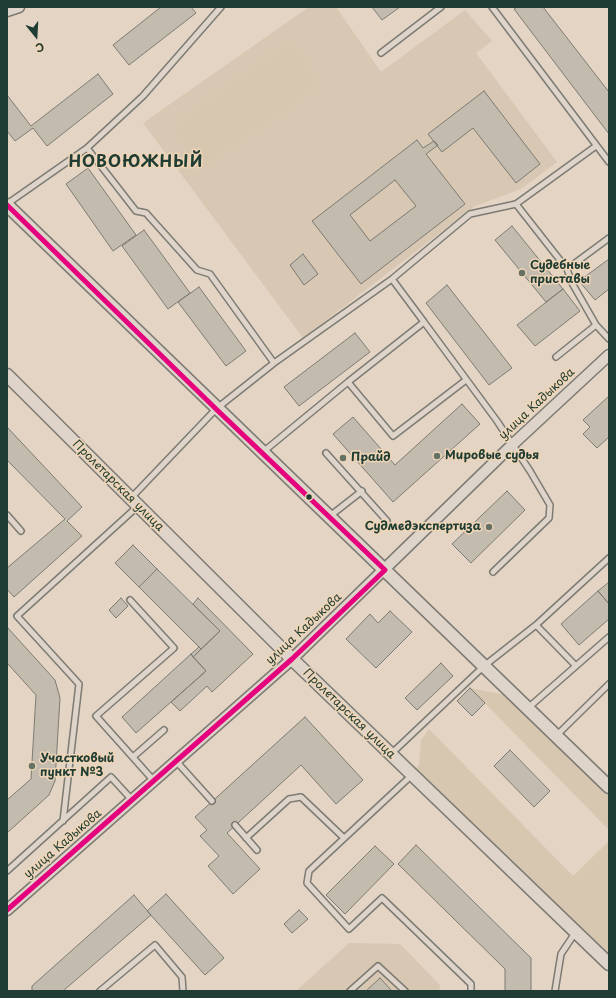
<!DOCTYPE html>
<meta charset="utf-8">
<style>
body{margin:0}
#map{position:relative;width:616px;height:998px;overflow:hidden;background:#e3d4c4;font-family:"Playpen Sans",sans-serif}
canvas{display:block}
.frame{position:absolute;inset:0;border:8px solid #1f3d34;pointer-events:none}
.north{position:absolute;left:16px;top:16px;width:40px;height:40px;-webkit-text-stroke:3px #f0d5b7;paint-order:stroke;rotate:162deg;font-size:11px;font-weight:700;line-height:16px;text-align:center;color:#1f3d34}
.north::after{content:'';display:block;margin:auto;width:14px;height:18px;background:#1f3d34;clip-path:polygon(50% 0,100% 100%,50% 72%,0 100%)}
</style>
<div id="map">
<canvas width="616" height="998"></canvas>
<div class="frame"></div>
<div class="north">С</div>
</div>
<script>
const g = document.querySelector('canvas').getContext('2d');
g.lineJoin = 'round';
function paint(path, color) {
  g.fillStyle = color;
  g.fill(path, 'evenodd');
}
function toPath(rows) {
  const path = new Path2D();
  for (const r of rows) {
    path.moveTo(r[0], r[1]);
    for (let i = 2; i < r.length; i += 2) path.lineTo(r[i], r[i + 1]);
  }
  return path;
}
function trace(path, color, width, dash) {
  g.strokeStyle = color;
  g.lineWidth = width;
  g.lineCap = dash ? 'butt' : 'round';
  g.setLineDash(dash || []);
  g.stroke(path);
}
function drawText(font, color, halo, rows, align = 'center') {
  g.font = font + ' "Playpen Sans",sans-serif';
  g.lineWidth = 3;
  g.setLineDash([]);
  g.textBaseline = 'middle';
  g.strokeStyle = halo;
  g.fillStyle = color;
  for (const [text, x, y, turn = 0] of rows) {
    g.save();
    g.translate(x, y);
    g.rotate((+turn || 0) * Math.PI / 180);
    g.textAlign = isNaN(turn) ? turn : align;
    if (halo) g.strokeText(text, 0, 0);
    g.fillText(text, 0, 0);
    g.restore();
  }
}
paint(toPath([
 [309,7,336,7,381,72,465,10,492,41,476,53,557,162,521,189,475,206,303,338,143,123],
 [349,943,400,944,440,985,439,991,296,991]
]), '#d8c7b2');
paint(toPath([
 [287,45,297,49,316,76,318,81,314,91,210,164,200,165,196,162,176,135,175,129,179,120,282,46],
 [470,688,516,697,609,788,609,830],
 [429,729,573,876,609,841,609,964,412,775,419,764,421,740]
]), '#d7c7b1');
const building = toPath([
 [161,7,191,7,196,13,129,65,113,45,161,7],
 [372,7,400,7,382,20,372,7],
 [517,7,543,7,609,92,609,134,514,9,517,7],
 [98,74,113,94,47,146,33,128,15,141,7,131,7,95,31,126,98,74],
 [484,91,540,164,516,183,473,128,442,152,428,134,484,91],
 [417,140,423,148,434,141,438,145,426,154,465,204,361,284,312,221,417,140],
 [395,180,416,206,370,241,350,215,395,180],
 [88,168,136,235,113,251,66,184,88,168],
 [512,226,563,289,546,302,495,240,512,226],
 [144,230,190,293,168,309,122,246,144,230],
 [303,254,318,274,304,285,290,265,303,254],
 [609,259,609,289,595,300,579,281,609,259],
 [447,285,512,368,489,385,426,303,447,285],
 [199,287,246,351,226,366,178,302,199,287],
 [563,289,580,311,535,346,517,325,563,289],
 [355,333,370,352,299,406,284,387,355,333],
 [609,396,609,437,597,448,583,434,590,427,583,420,609,396],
 [462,404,480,424,393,502,333,434,353,417,395,465,462,404],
 [7,427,82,507,67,521,82,536,14,597,7,589,7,568,65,519,7,460,7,427],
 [507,491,525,510,471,563,452,544,507,491],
 [133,545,157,569,139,587,115,563,133,545],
 [157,569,220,631,201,649,139,587,157,569],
 [609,582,609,604,598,591,609,582],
 [598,591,609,604,609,619,579,645,561,624,598,591],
 [121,598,128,606,116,618,109,610,121,598],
 [198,598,253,654,212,692,207,686,180,711,171,702,206,671,193,657,220,631,193,604,198,598],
 [390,611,412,632,376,668,346,639,370,614,378,623,390,611],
 [7,627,55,680,60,698,55,781,49,795,7,833,7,800,31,779,36,695,7,663,7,627],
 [199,647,201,649,193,657,191,654,199,647],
 [191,654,206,671,136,733,122,717,191,654],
 [441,663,453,676,417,710,405,698,441,663],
 [470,688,485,703,472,716,457,701,470,688],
 [305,717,363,780,336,804,301,765,227,833,260,869,233,894,208,866,219,856,200,836,207,830,195,817,305,717],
 [510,750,550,791,534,807,494,766,510,750],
 [416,845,531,958,531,991,505,991,505,969,398,864,416,845],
 [375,846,394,864,345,914,326,895,375,846],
 [166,894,224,958,205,975,147,911,166,894],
 [134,895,151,915,63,991,32,991,32,986,134,895],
 [299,910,308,919,292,933,284,924,299,910],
 [380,978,392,991,366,991,380,978]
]);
paint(building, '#c4bbaf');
trace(building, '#7d7b73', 1);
const service = toPath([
 [221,7,143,96,87,148,136,211,146,213,197,270,210,274,274,363],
 [492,7,609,162],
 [381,53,441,7],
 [7,204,87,148],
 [516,204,567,269,609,238],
 [567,269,572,283,596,325,609,339],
 [392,279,424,322,348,382,393,436,466,380],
 [424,322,497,421,530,471,550,505,549,518,493,572],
 [556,357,596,325],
 [263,452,348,382],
 [326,453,387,521],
 [131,498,216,409,274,363,392,279,470,214,516,204,596,146],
 [7,515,21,531],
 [330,516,362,491],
 [130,600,174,648,96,716,154,781],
 [536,625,576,666],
 [528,708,609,637],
 [556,736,609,684],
 [391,754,484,666,536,625,609,558],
 [133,757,164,730],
 [176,761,212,801],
 [412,775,309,871,307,883,349,929,382,898,471,984,471,991],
 [63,821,79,684,17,616,138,506],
 [235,825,257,850],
 [246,838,289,799,301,797,344,838],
 [7,871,111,777,132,800],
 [100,991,155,945,182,977,183,991],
 [350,991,378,966,405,991],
 [555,991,561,954,575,933]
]);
const minor = toPath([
 [7,11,19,7],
 [7,910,292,659,512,445,609,355]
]);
const tertiary = toPath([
 [7,205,609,787],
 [7,375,292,659,609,964]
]);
trace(service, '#7d7b73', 8);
trace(minor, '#7d7b73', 13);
trace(tertiary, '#7d7b73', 15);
trace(service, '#ded4c9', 5);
trace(minor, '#ded4c9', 10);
trace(tertiary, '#ded4c9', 12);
trace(toPath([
 [7,205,216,409,385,570,292,659,7,910]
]), '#e5007d', 5);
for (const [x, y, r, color] of [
 [522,273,4,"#647266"],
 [437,456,4,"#647266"],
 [343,458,4,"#647266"],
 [309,497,3.5,"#1f3d34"],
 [489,527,4,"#647266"],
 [32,766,4,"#647266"]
]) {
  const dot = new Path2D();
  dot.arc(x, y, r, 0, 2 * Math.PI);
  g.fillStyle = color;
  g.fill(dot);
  trace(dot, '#f0d5b7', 1.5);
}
drawText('bold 12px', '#1f3d34', '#f0d5b7', [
 ["Судебные",530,266],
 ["приставы",530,280],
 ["Мировые судья",445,456],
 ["Прайд",351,458],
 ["Судмедэкспертиза",481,527,"right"],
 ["Участковый",40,759],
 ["пункт №3",40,773]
], 'left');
drawText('12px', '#1f3d34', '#f0d5b7', [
 ["улица Кадыкова",537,404,-43],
 ["Пролетарская улица",118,486,45],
 ["улица Кадыкова",304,629,-43],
 ["Пролетарская улица",349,714,44],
 ["улица Кадыкова",63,844,-41]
]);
g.letterSpacing = '1px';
drawText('bold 16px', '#1f3d34', '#f0d5b7', [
 ["НОВОЮЖНЫЙ",136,163]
]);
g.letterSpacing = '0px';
</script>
